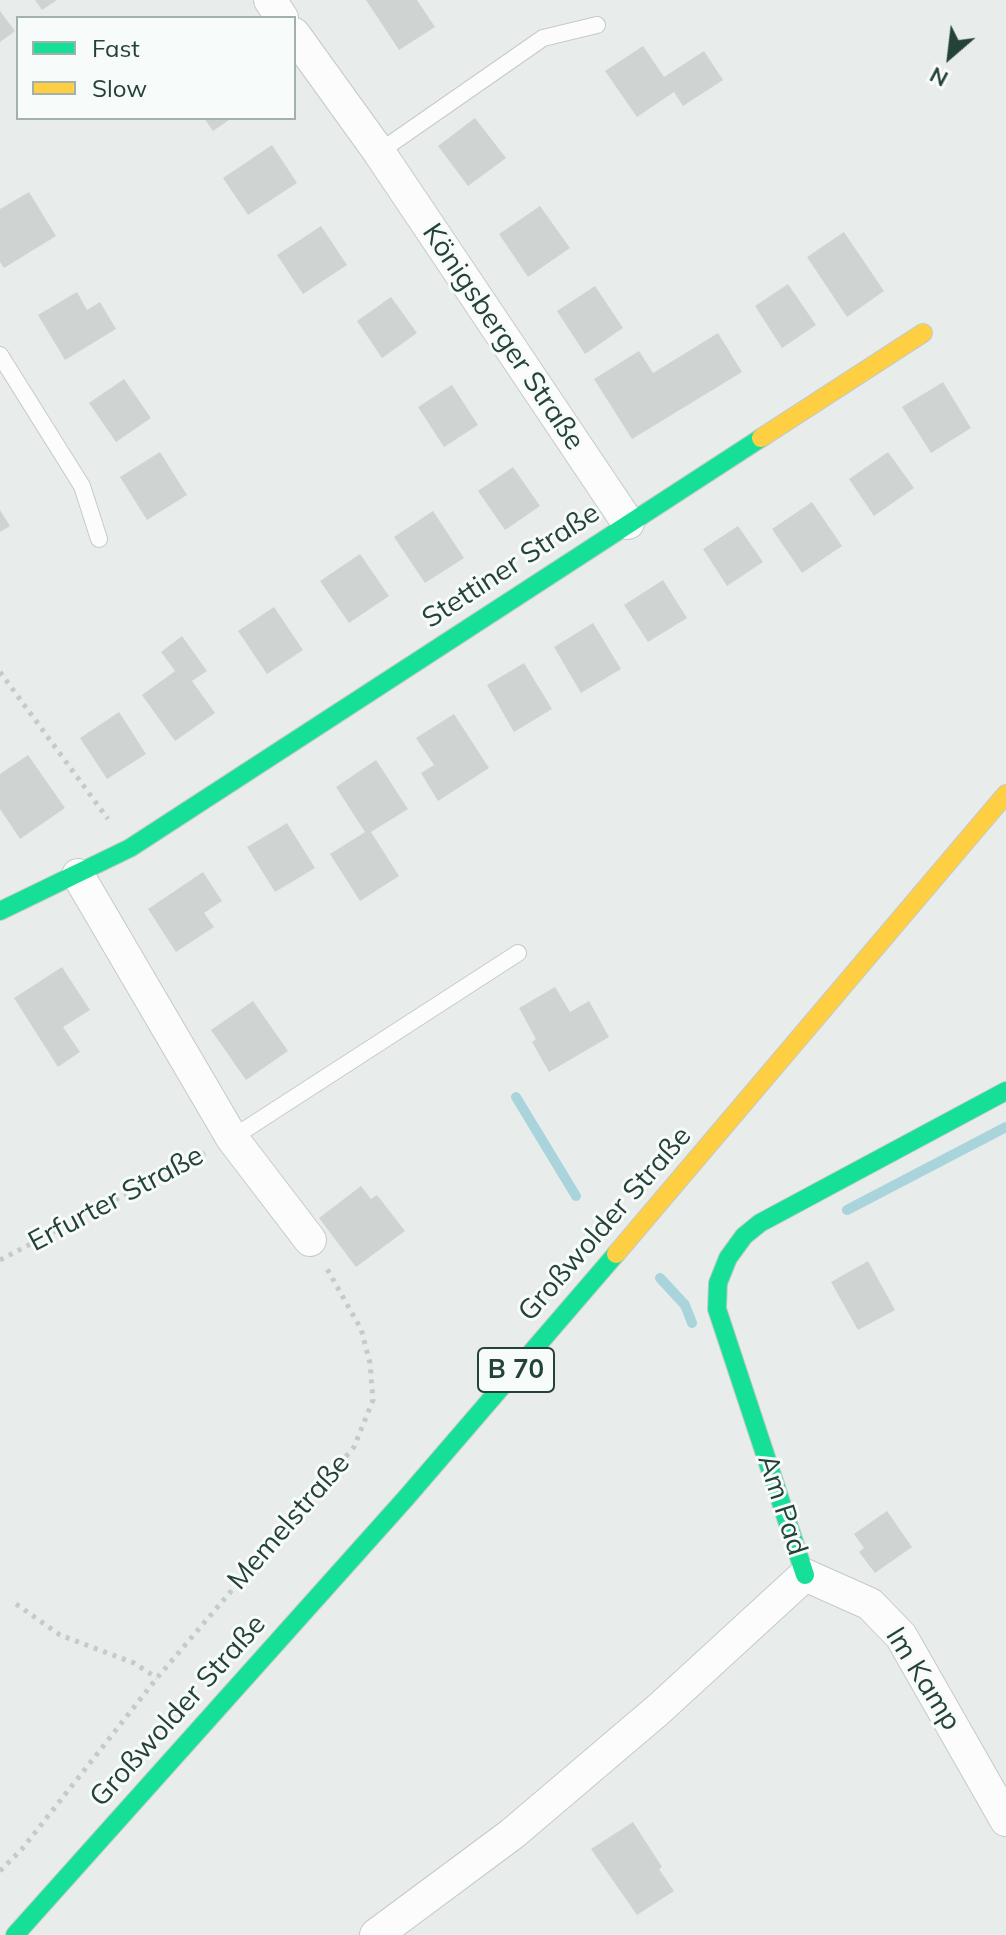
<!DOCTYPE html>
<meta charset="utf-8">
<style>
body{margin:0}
#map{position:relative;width:1006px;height:1935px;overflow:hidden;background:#e8edeb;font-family:Mulish,sans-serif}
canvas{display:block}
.legend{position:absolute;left:16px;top:16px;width:280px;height:104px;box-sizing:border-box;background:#f7fbf9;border:2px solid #a3b1ad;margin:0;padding:10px 14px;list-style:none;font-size:24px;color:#24423a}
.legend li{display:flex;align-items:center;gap:16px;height:40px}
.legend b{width:40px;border:2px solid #a3b1ad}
.north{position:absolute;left:910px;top:16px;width:80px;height:80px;-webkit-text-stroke:6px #f7fbf9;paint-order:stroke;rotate:208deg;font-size:22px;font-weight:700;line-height:32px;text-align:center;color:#24423a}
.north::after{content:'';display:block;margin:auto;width:28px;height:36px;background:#24423a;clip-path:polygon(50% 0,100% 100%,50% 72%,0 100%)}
</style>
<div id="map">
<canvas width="1006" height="1935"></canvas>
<ul class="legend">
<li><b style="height:10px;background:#16e098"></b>Fast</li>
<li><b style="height:10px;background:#ffcf43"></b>Slow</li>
</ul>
<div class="north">N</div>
</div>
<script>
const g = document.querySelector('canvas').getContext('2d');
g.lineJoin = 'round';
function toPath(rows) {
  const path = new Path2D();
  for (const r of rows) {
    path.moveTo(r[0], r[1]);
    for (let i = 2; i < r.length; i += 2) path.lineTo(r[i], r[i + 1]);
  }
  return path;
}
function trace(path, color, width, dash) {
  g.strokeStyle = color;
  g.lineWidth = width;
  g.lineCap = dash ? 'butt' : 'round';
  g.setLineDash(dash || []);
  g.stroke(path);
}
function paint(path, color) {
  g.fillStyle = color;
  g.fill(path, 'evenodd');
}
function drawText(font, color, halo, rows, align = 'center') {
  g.font = font + ' Mulish,sans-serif';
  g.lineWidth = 6;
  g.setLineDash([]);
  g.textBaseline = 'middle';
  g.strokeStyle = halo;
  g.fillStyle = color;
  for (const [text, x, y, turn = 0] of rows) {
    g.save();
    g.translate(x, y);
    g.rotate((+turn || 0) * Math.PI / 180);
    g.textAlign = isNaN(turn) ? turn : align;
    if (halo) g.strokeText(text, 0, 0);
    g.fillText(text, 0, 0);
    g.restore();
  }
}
trace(toPath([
 [516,1097,576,1196],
 [847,1210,1006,1127],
 [660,1278,685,1305,692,1323]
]), '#a9d4db', 10);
paint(toPath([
 [35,0,57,0,42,10],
 [366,0,417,0,435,27,399,50],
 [0,11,15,31,0,42],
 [643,46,664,77,704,51,723,80,683,106,674,92,637,117,605,71],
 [204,118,232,118,213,131],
 [475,118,506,158,468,186,438,146],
 [272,145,297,183,248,215,223,178],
 [29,192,56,236,4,268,0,262,0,209],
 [540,206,570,248,528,277,499,234],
 [321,226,347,265,303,294,277,255],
 [844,232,884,291,847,317,807,257],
 [788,284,816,325,782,348,755,306],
 [595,286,623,328,585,354,557,311],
 [77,292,87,310,100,302,116,329,65,360,38,315],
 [391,297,417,333,382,358,357,321],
 [718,333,742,372,632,439,594,379,639,351,653,373],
 [124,379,151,418,116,442,89,403],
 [943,382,971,428,931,453,902,407],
 [452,385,478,425,444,447,418,407],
 [160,452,187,495,147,520,120,477],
 [888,452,914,488,874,516,849,479],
 [513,467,540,506,505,530,478,491],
 [812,502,842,546,802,573,772,529],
 [0,510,10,526,0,532],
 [433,511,464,558,425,583,394,537],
 [738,526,763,562,727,586,703,549],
 [360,554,389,596,349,623,320,581],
 [663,580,687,618,648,642,624,605],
 [274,607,303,650,267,674,238,631],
 [593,623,621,669,581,693,554,647],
 [182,636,207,671,192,681,215,713,175,741,142,695,175,671,161,652],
 [524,663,552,709,514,732,487,685],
 [119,712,146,754,107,779,80,738],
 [454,714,489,768,438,801,421,773,434,765,416,738],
 [28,755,65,808,20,839,0,809,0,774],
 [376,760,408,809,371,832,399,876,360,901,330,854,365,832,336,787],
 [287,823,315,868,275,892,247,847],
 [203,872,222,901,204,913,214,927,176,952,148,909],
 [62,967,90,1010,63,1027,80,1052,58,1067,14,998],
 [555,987,570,1012,589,1001,609,1037,549,1072,532,1042,536,1039,519,1008],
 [253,1001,288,1051,246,1080,211,1030],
 [361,1186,371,1199,377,1195,405,1231,356,1267,319,1218],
 [868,1261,895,1310,858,1330,831,1282],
 [887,1511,912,1547,875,1573,859,1552,864,1548,854,1534],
 [633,1822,662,1867,659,1869,674,1891,637,1915,591,1849]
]), '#cfd4d2');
const lane = toPath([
 [379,152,543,38,597,25],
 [0,355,82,486,99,539],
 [232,1138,518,953]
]);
const street = toPath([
 [270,0,282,18],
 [294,34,379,152,628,523],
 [78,875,232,1138,310,1240],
 [376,1935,512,1834,659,1709,805,1575,870,1604,901,1636,1006,1820]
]);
const fast = toPath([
 [0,911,130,848,761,438],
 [805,1575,717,1309,718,1283,728,1258,744,1236,760,1223,1006,1091],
 [15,1935,406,1498,616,1254]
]);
const slow = toPath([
 [761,438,923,333],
 [616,1254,1006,794]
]);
trace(lane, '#c5cac8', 18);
trace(street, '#c5cac8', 34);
trace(fast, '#c3cbc8', 20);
trace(slow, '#c3cbc8', 20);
trace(toPath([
 [0,672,108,819],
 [0,1260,205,1153],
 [16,1604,60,1635,134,1663,157,1678],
 [0,1871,22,1849,157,1678,354,1447,373,1400,370,1363,361,1329,326,1267]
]), '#c3ccca', 5, [4, 6]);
trace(lane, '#fcfcfc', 16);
trace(street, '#fcfcfc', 32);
trace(fast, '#16e098', 18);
trace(slow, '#ffcf43', 18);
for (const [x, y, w] of [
 [516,1370,76]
]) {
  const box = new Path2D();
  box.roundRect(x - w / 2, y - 22, w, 44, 6);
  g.fillStyle = '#f7fbf9';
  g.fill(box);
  trace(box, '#24423a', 2);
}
drawText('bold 26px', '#24423a', null, [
 ["B 70",516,1370]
]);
drawText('28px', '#24423a', '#f7fbf9', [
 ["Königsberger Straße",503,337,56],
 ["Stettiner Straße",511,566,-33],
 ["Erfurter Straße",116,1199,-28],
 ["Großwolder Straße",605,1224,-49],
 ["Am Pad",782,1505,72],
 ["Memelstraße",289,1522,-49],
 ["Im Kamp",923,1679,58],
 ["Großwolder Straße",178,1711,-48]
]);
</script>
